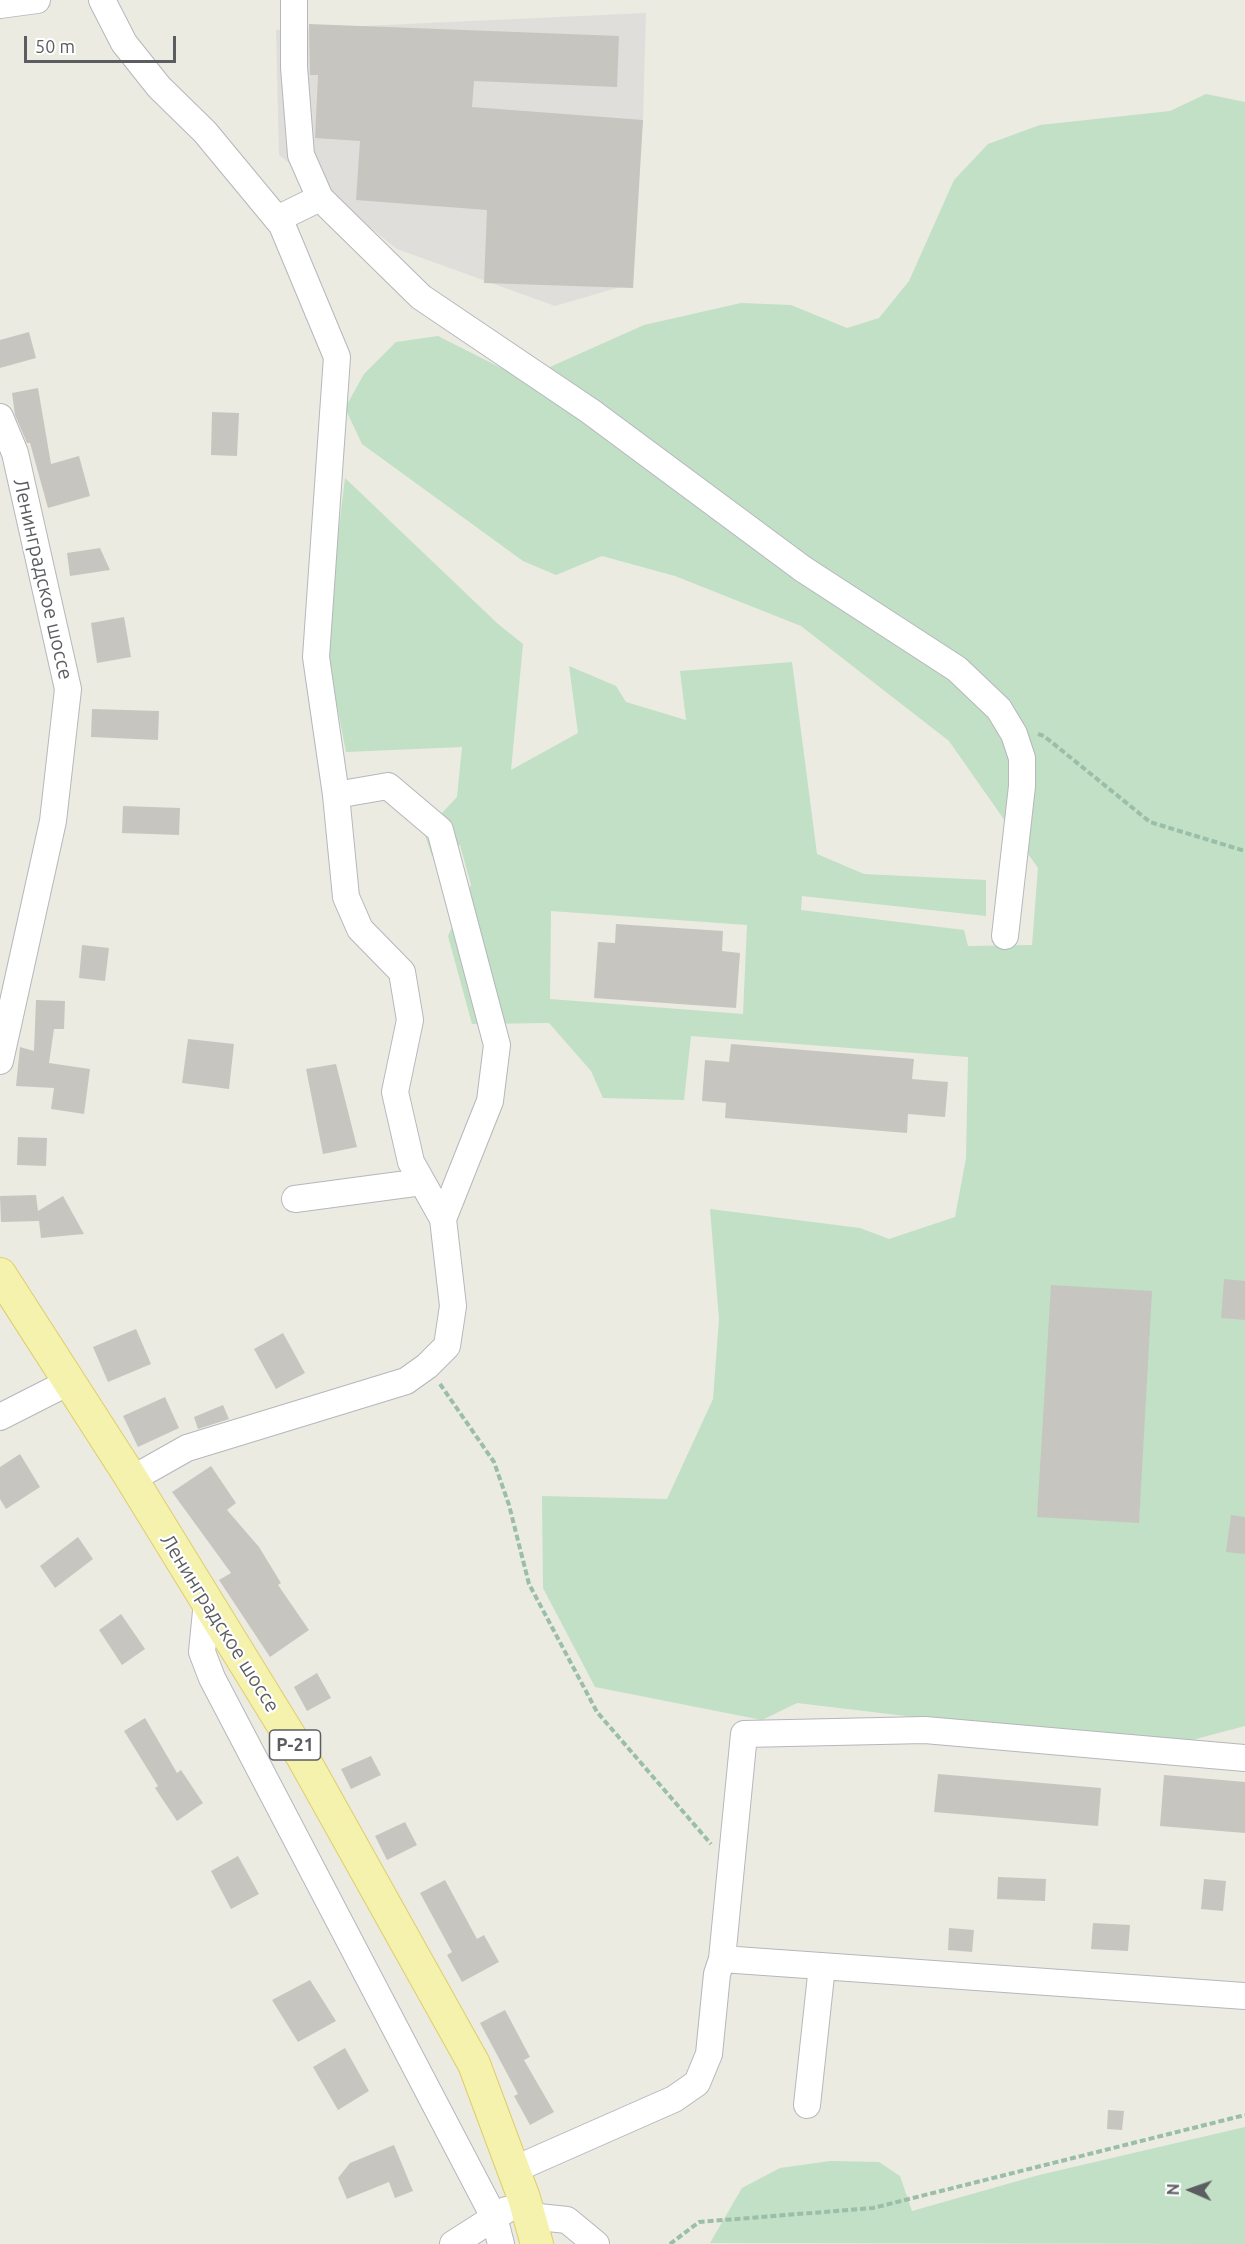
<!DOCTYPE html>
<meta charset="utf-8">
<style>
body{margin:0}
#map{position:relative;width:1245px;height:2244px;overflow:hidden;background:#ebebe2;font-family:Ubuntu,sans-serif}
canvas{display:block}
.north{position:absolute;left:1161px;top:2160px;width:60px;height:60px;-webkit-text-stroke:4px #fff;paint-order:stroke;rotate:272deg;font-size:16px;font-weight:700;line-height:24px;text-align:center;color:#5b5d61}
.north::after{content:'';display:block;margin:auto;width:21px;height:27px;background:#5b5d61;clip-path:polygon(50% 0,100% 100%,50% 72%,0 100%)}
.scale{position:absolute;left:24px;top:36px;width:152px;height:27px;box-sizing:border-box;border:3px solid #5b5d61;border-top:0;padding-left:8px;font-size:18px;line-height:21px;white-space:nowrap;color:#5b5d61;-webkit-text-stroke:4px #fff;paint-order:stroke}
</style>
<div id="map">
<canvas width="1245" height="2244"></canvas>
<div class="north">N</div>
<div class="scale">50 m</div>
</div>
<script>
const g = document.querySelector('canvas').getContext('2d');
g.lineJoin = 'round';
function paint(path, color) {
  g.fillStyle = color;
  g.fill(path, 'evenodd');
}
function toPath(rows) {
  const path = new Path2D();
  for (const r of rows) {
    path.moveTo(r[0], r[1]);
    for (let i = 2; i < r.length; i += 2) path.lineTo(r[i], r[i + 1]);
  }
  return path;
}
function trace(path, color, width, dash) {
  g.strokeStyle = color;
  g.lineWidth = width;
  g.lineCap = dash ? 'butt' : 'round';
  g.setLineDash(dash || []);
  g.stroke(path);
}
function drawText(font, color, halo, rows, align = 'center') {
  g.font = font + ' Ubuntu,sans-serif';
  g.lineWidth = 4.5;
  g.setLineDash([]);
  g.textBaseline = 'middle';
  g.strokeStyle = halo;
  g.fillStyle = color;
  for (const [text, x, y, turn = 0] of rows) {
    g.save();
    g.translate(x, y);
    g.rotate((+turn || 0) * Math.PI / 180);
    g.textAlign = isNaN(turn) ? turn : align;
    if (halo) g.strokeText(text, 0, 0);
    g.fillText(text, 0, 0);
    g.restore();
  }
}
paint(toPath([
 [646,13,643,120,627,285,555,306,397,249,279,155,276,30]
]), '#dfdeda');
paint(toPath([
 [1206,94,1245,102,1245,1726,1192,1740,956,1722,797,1703,762,1720,595,1687,543,1588,542,1496,667,1499,713,1399,719,1319,710,1209,860,1228,889,1239,955,1217,966,1158,968,1057,691,1036,684,1100,603,1098,591,1071,549,1023,472,1024,448,936,471,885,460,845,432,856,424,832,457,797,462,747,346,752,325,643,345,478,498,624,523,644,511,770,578,733,569,666,616,686,626,702,686,720,680,671,792,662,817,854,864,874,986,880,986,916,802,896,801,910,964,930,968,946,1032,945,1038,868,949,741,801,626,675,576,602,556,556,575,523,561,362,444,345,408,364,374,396,342,438,336,523,379,644,325,741,303,791,305,847,328,879,318,909,281,954,180,988,144,1040,125,1170,111],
 [551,911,747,925,743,1014,550,999],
 [1245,2127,1245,2244,710,2243,742,2188,780,2168,830,2161,879,2162,900,2176,912,2211,1039,2175]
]), '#c1e0c5');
paint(toPath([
 [309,24,619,36,617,87,474,81,472,107,643,120,633,288,484,283,487,210,356,200,360,141,315,138,318,75,310,75],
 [29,332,36,358,0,368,0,340],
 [38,388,51,464,79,456,90,496,48,508,30,443,27,443,15,415,12,393],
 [212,412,239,413,237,456,211,455],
 [100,548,110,570,70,576,67,553],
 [124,617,131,657,97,663,91,623],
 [92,709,159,711,158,740,91,737],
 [123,806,180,808,179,835,122,833],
 [616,924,723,931,722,951,740,953,736,1008,594,998,598,942,615,943],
 [82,945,109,948,105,981,79,978],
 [36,1000,65,1001,64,1029,54,1029,49,1063,90,1069,84,1114,51,1109,54,1088,16,1086,20,1047,34,1051],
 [188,1039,234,1044,229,1089,182,1083],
 [731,1044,914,1059,912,1079,948,1082,945,1117,908,1114,907,1133,725,1118,726,1103,702,1101,705,1060,729,1062],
 [336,1064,357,1147,323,1154,306,1069],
 [18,1137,47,1138,46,1166,17,1165],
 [36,1195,38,1211,63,1196,84,1234,41,1238,39,1221,1,1222,0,1196],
 [1224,1279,1245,1281,1245,1320,1221,1318],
 [1051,1285,1152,1291,1139,1523,1037,1517],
 [136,1329,151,1364,108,1382,93,1347],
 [283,1333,305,1373,276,1389,254,1349],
 [165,1397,179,1428,138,1447,123,1416],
 [223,1405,229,1419,198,1429,194,1417],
 [20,1454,40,1487,6,1509,0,1499,0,1467],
 [211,1466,236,1503,227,1510,259,1547,281,1583,278,1585,309,1630,270,1657,219,1580,231,1573,172,1492],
 [1231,1515,1245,1517,1245,1554,1226,1552],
 [78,1537,93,1559,55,1588,40,1566],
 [121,1614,145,1649,122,1665,99,1630],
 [317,1673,331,1698,307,1711,294,1687],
 [145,1718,177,1773,181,1770,203,1803,177,1821,155,1788,158,1786,124,1731],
 [371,1756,381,1775,351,1789,341,1769],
 [938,1774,1101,1788,1098,1826,934,1812],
 [1164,1775,1245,1782,1245,1833,1160,1826],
 [405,1822,417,1845,387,1860,375,1836],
 [238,1856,259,1894,231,1909,211,1871],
 [998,1877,1046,1879,1045,1901,997,1899],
 [1204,1879,1226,1881,1223,1911,1201,1909],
 [445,1880,477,1939,484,1935,499,1962,462,1982,447,1955,452,1952,420,1893],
 [1093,1923,1130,1925,1128,1951,1091,1949],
 [949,1928,974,1930,972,1952,948,1950],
 [310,1980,336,2021,298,2042,272,2000],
 [505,2010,530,2057,524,2060,554,2112,530,2125,514,2096,518,2094,480,2023],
 [345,2048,369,2091,338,2110,313,2067],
 [1108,2110,1124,2111,1122,2130,1107,2129],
 [394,2145,413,2191,395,2198,389,2182,347,2199,338,2178,350,2163]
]), '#c7c5bf');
const minor = toPath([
 [102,0,124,43,159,87,205,132,282,225,337,357,316,657,336,795,388,786,440,830,497,1045,490,1101,443,1219,453,1306,447,1346,427,1366,406,1381,187,1448,132,1479],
 [294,0,294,67,301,155,320,198],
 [0,5,37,0],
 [277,219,320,198,421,297,590,411,803,569,957,669,999,709,1014,734,1022,758,1022,786,1005,936],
 [0,417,15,453,68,689,53,821,0,1061],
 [336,795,346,897,360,929,402,972,410,1020,395,1092,411,1162,443,1219],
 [295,1199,422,1182],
 [0,1417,69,1382],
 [207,1601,202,1652,212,1678,494,2217,501,2244],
 [722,1959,744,1734,925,1730,1245,1758],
 [807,2105,822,1966],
 [513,2170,674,2099,697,2083,709,2054,717,1974,722,1959,1245,1996],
 [529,2216,567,2220,596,2244],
 [453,2244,506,2210]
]);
const major = toPath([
 [0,1274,128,1473,302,1756,474,2064,524,2198,537,2244]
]);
trace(minor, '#b5b7bb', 28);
trace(major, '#e0cd67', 34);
trace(toPath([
 [1038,734,1044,736,1150,822,1245,851],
 [440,1384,494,1462,509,1505,529,1584,597,1712,711,1844],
 [670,2244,699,2222,873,2208,1245,2115]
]), '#9abea8', 4, [6, 3]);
trace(minor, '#fff', 26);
trace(major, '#f5f2ae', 32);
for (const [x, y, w] of [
 [295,1745,51]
]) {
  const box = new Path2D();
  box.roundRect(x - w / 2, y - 15, w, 30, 4.5);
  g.fillStyle = '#fff';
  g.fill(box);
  trace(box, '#5b5d61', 1.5);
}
drawText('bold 18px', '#5b5d61', null, [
 ["Р-21",295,1745]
]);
drawText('20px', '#5b5d61', '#fff', [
 ["Ленинградское шоссе",43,579,77],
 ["Ленинградское шоссе",220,1623,58]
]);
</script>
